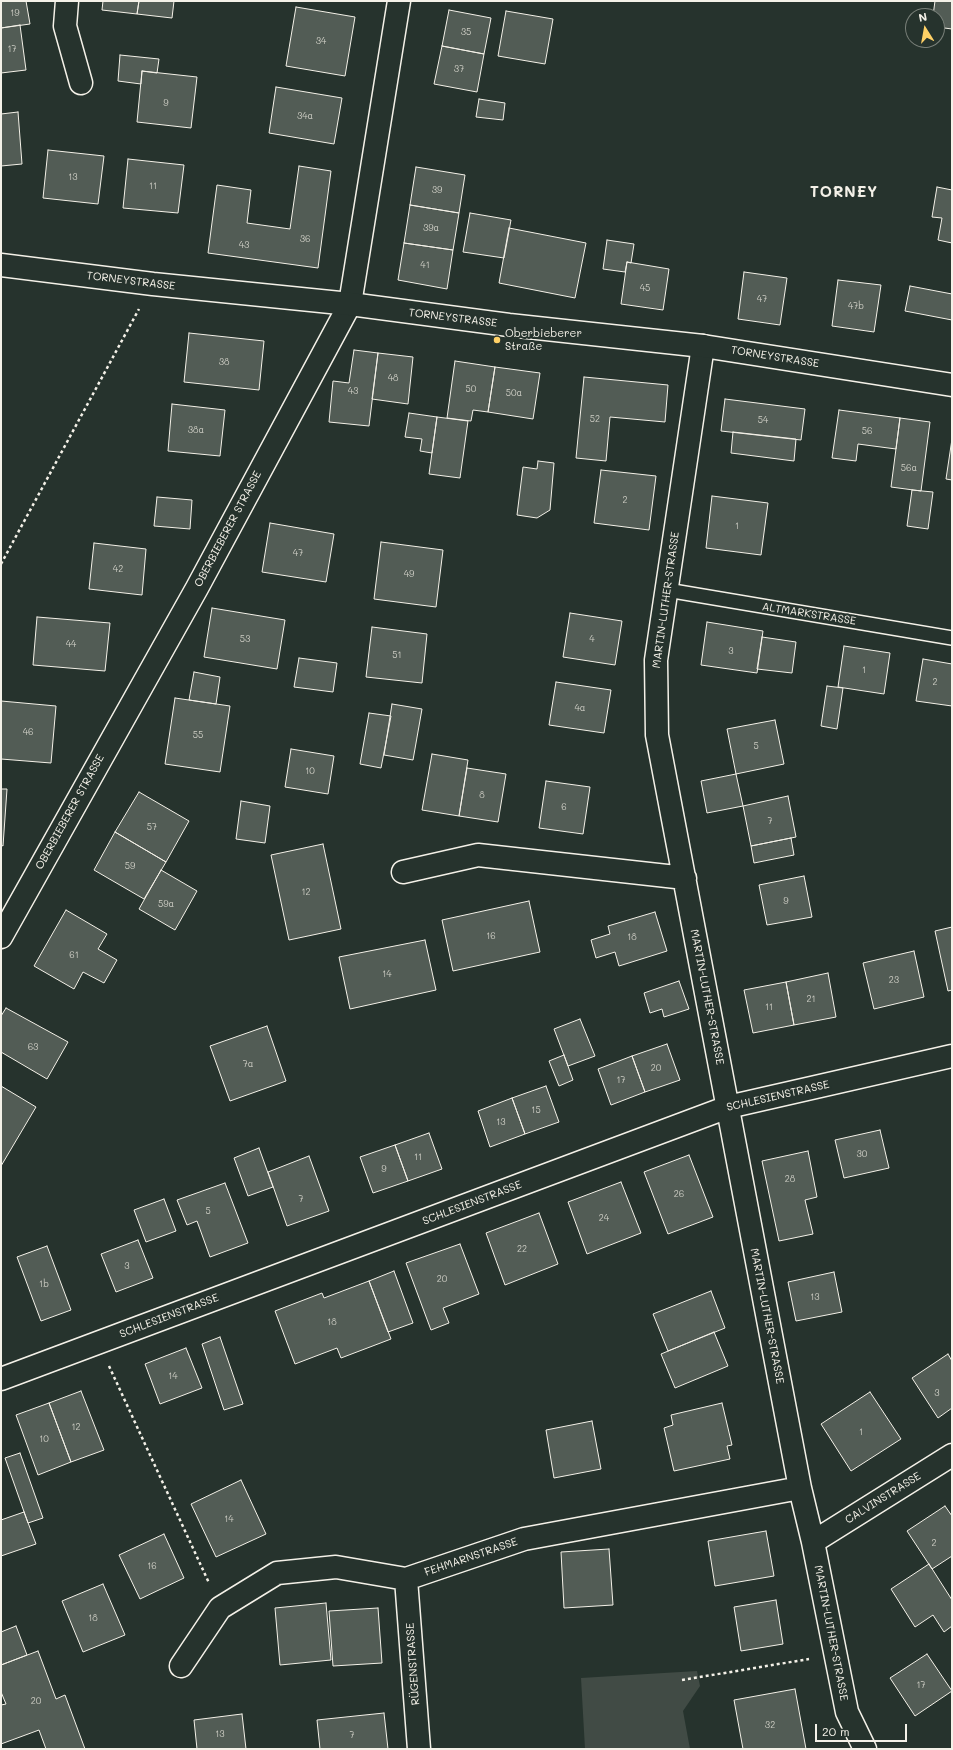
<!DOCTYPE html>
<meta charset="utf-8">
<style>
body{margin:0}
#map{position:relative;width:953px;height:1750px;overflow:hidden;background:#26332d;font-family:Mali,sans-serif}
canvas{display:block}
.frame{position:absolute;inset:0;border:2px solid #f4f1e8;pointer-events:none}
.north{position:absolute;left:905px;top:8px;width:40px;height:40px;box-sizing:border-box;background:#26332d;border:1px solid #787f78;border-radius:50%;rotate:349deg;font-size:11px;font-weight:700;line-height:16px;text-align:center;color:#f4f1e8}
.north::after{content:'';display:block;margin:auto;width:14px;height:18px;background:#ffd166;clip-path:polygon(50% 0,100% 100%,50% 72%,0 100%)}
.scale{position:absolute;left:815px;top:1724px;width:92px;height:18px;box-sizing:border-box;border:2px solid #f4f1e8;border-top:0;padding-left:5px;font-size:12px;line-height:14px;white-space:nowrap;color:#f4f1e8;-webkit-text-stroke:3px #26332d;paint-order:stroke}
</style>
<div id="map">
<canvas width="953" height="1750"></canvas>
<div class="frame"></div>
<div class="north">N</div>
<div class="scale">20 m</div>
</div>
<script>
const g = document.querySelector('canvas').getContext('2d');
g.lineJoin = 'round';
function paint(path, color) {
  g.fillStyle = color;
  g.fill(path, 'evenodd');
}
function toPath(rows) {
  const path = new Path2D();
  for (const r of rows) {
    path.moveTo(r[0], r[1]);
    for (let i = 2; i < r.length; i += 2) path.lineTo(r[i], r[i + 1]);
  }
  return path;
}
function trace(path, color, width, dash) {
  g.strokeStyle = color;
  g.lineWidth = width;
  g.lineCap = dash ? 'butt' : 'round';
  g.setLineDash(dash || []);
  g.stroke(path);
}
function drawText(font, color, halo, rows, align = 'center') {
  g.font = font + ' Mali,sans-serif';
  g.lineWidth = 4;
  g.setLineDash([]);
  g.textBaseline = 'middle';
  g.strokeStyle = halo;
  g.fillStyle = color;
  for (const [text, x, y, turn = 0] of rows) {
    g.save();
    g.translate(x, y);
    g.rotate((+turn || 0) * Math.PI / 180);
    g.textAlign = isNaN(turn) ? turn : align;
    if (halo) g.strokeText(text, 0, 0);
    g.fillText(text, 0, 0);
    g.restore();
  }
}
paint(toPath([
 [697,1671,700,1686,683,1711,690,1749,585,1749,581,1678]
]), '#414b45');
const building = toPath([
 [1,1,26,1,30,24,1,28,1,1],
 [103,1,139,1,137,14,102,10,103,1],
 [139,1,174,1,172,18,137,14,139,1],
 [935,1,952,1,952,29,937,27,937,16,933,16,935,1],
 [296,7,355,17,345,76,286,66,296,7],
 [449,10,491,18,484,54,442,46,449,10],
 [506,11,553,19,545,64,498,56,506,11],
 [20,25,26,70,1,73,1,28,20,25],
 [442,46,484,54,477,92,434,84,442,46],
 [120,55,159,59,157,73,142,71,141,84,118,81,120,55],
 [142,71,197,77,191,128,137,122,142,71],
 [276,87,342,98,334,144,269,133,276,87],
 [479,99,505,103,503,120,476,117,479,99],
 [18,112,22,164,1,166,1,114,18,112],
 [48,150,104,156,98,204,43,198,48,150],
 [128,159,184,165,178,213,123,208,128,159],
 [299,166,331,171,318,268,208,253,217,185,251,190,247,223,290,229,299,166],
 [416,167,465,175,459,213,410,205,416,167],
 [937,187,952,190,952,243,938,240,942,218,932,217,937,187],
 [410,205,459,213,453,250,404,243,410,205],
 [470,213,511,220,504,258,463,252,470,213],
 [509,228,586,243,575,298,499,283,509,228],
 [607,240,634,244,631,263,627,262,625,272,603,269,607,240],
 [404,243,453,250,447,289,398,280,404,243],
 [627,262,669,269,663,310,621,304,627,262],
 [744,272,787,278,780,325,738,319,744,272],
 [838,280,881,285,874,332,832,326,838,280],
 [910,286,952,294,952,320,905,311,910,286],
 [189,333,264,341,259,390,184,382,189,333],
 [354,350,378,353,369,426,329,422,333,381,349,383,354,350],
 [378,353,413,357,408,404,372,399,378,353],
 [455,361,495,367,488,412,473,410,471,421,447,418,455,361],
 [495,367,540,373,533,419,488,412,495,367],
 [584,377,668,385,665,422,610,417,606,461,576,458,584,377],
 [725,399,805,409,801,440,721,431,725,399],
 [172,404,225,410,220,456,168,451,172,404],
 [839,410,900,418,896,449,858,444,856,461,832,458,839,410],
 [409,413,437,417,432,453,420,451,422,439,405,437,409,413],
 [437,417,468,421,460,478,429,474,437,417],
 [900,418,930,422,921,491,891,487,900,418],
 [733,432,796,439,794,461,731,453,733,432],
 [952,439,952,480,946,479,952,439],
 [538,461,554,463,550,510,537,518,517,515,523,467,537,469,538,461],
 [601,470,656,476,649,530,594,523,601,470],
 [912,490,933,492,928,529,907,526,912,490],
 [712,496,768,503,761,555,706,548,712,496],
 [157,497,192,500,190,529,154,526,157,497],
 [270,523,334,534,326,582,262,572,270,523],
 [381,542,443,550,436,607,374,599,381,542],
 [94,543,146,549,142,595,89,589,94,543],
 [212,608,285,620,277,669,204,657,212,608],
 [570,613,622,621,615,665,563,657,570,613],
 [37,617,110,623,105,671,33,665,37,617],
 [707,622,763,631,757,673,701,665,707,622],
 [372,627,427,634,422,683,366,677,372,627],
 [762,637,796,642,792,673,757,669,762,637],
 [844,646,890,653,884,694,838,687,844,646],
 [299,658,337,663,333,692,294,687,299,658],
 [923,659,952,664,952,706,916,701,923,659],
 [194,672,220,677,216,704,189,700,194,672],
 [556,682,611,690,604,733,549,725,556,682],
 [827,686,843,688,837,729,821,726,827,686],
 [175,698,230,706,220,772,165,764,175,698],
 [1,701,56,706,51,763,1,759,1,701],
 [392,704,422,709,413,760,384,755,392,704],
 [369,713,391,716,381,768,360,764,369,713],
 [775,720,784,764,736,774,727,729,775,720],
 [291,749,334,756,328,794,285,787,291,749],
 [432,754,468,760,459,816,422,810,432,754],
 [467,768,506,774,498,822,459,816,467,768],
 [736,774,743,806,707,813,701,781,736,774],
 [546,781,590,787,583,834,539,828,546,781],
 [1,789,7,789,3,846,1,845,1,789],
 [139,792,189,821,166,862,115,832,139,792],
 [788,796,796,837,751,846,743,806,788,796],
 [241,801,270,806,265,843,236,839,241,801],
 [115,832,166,862,144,899,94,870,115,832],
 [791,838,794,855,754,863,751,846,791,838],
 [323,844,341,929,289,940,271,855,323,844],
 [161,870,197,891,175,930,139,909,161,870],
 [804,876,812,917,767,925,759,885,804,876],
 [529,901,540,952,453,971,442,920,529,901],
 [66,910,107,934,98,949,117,960,104,983,83,972,74,989,34,966,66,910],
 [655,912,667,951,619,966,615,952,596,958,591,940,610,934,608,926,655,912],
 [952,927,952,990,948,991,935,931,952,927],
 [425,940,436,990,350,1009,339,957,425,940],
 [914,951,924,997,874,1009,863,963,914,951],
 [828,973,836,1017,794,1025,786,982,828,973],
 [679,981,689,1009,664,1017,662,1009,650,1013,644,993,679,981],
 [786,982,794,1025,753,1033,744,990,786,982],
 [6,1008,68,1042,47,1079,1,1052,1,1016,6,1008],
 [580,1019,595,1056,568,1066,554,1029,580,1019],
 [267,1026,286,1081,230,1101,210,1046,267,1026],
 [667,1044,680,1080,645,1092,632,1056,667,1044],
 [564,1055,573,1080,559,1086,549,1061,564,1055],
 [632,1056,645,1092,611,1105,598,1069,632,1056],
 [1,1086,36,1107,1,1166,1,1086],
 [546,1086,559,1122,525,1134,512,1098,546,1086],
 [512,1098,525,1134,490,1147,478,1111,512,1098],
 [880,1130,889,1168,844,1178,835,1140,880,1130],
 [429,1133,442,1169,408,1181,395,1145,429,1133],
 [395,1145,408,1181,373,1193,360,1157,395,1145],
 [259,1148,273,1187,248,1196,234,1158,259,1148],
 [808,1151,817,1197,805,1200,813,1234,779,1241,762,1161,808,1151],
 [689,1155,713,1217,668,1234,644,1172,689,1155],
 [309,1156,329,1211,287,1226,268,1172,309,1156],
 [621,1182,641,1233,587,1254,568,1202,621,1182],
 [225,1183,248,1243,210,1257,197,1221,187,1225,177,1200,225,1183],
 [164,1199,176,1231,146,1242,134,1210,164,1199],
 [539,1213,558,1264,505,1285,486,1233,539,1213],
 [138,1240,153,1278,116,1292,101,1254,138,1240],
 [460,1244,479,1294,443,1308,449,1323,431,1330,406,1263,460,1244],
 [47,1246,71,1310,41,1321,17,1257,47,1246],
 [394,1271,413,1323,388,1332,369,1281,394,1271],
 [834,1272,842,1312,796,1321,788,1282,834,1272],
 [369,1281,391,1339,341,1358,337,1348,295,1364,275,1311,322,1293,324,1298,369,1281],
 [711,1291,725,1328,668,1351,653,1314,711,1291],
 [714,1332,728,1366,675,1388,661,1354,714,1332],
 [220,1337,243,1404,224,1410,202,1344,220,1337],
 [186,1348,202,1388,160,1404,145,1364,186,1348],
 [948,1354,952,1361,952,1408,938,1418,912,1378,948,1354],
 [81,1391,104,1450,71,1462,49,1403,81,1391],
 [870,1392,901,1439,851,1471,821,1424,870,1392],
 [49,1403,71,1462,38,1475,16,1415,49,1403],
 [722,1403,732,1445,727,1446,730,1459,674,1471,664,1428,673,1425,671,1415,722,1403],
 [592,1421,601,1469,554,1478,546,1430,592,1421],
 [20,1453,43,1518,28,1523,5,1458,20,1453],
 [241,1480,266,1534,216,1557,191,1504,241,1480],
 [945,1506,952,1516,952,1556,932,1569,907,1531,945,1506],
 [24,1512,36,1544,1,1556,1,1520,24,1512],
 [766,1531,774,1576,715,1586,708,1541,766,1531],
 [164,1534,184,1578,140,1599,119,1555,164,1534],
 [609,1549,613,1605,564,1608,561,1552,609,1549],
 [929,1564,952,1600,952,1626,944,1632,933,1615,915,1627,891,1589,929,1564],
 [103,1584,125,1635,83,1652,62,1601,103,1584],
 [776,1600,783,1644,741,1651,734,1607,776,1600],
 [326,1603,331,1660,280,1665,275,1608,326,1603],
 [378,1608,382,1663,333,1666,329,1611,378,1608],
 [16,1626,27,1655,1,1665,1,1632,16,1626],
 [38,1651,56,1699,65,1695,85,1749,46,1749,39,1730,1,1744,1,1705,6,1704,1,1692,1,1665,38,1651],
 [927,1654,952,1691,915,1716,890,1678,927,1654],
 [795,1689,806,1749,743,1749,734,1700,795,1689],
 [384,1713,388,1749,320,1749,317,1720,384,1713],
 [242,1714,246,1749,197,1749,194,1720,242,1714]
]);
paint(building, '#525c55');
trace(building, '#f4f1e8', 1);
const lane = toPath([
 [667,590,952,638]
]);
const street = toPath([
 [67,1,65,26,81,83],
 [703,346,656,660,657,735,800,1488,813,1542,847,1712,865,1749],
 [403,872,478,855,685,878],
 [1,937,197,588,350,304,399,1],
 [1,1379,728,1107,952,1056],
 [813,1542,952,1455],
 [406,1579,419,1749],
 [181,1666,220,1608,277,1573,336,1567,406,1579,524,1539,800,1488]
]);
const secondary = toPath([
 [1,265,153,284,350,304,509,325,703,346,952,385]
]);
trace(lane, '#f4f1e8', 16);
trace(street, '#f4f1e8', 25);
trace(secondary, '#f4f1e8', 25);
trace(toPath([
 [1,564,139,309],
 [109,1366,209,1583],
 [682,1680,809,1659]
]), '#f4f1e8', 2.5, [3, 3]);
trace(lane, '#26332d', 13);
trace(street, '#26332d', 22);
trace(secondary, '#26332d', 22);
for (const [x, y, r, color] of [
 [497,340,4,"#ffd166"]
]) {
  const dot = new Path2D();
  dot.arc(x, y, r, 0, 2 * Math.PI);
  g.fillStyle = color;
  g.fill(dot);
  trace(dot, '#26332d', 1.5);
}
drawText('9px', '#ccccc3', null, [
 ["19",15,13],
 ["35",466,32],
 ["34",321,41],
 ["17",12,49],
 ["37",459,69],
 ["9",166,103],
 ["34a",305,116],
 ["13",73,177],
 ["11",153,186],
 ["39",437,190],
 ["39a",431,228],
 ["36",305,239],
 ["43",244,245],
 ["41",425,265],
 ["45",645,288],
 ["47",762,299],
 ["47b",856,306],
 ["38",224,362],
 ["48",393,378],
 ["50",471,389],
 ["43",353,391],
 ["50a",514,393],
 ["52",595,419],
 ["54",763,420],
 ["38a",196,430],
 ["56",867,431],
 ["56a",909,468],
 ["2",625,500],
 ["1",737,526],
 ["47",298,553],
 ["42",118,569],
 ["49",409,574],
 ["53",245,639],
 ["4",592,639],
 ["44",71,644],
 ["3",731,651],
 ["51",397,655],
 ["1",864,670],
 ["2",935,682],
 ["4a",580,708],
 ["46",28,732],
 ["55",198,735],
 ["5",756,746],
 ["10",310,771],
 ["8",482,795],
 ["6",564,807],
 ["7",770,821],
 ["57",152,827],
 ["59",130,866],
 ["12",306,892],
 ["9",786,901],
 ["59a",166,904],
 ["16",491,936],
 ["18",632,937],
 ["61",74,955],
 ["14",387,974],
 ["23",894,980],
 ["21",811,999],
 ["11",769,1007],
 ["63",33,1047],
 ["7a",248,1064],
 ["20",656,1068],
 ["17",621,1080],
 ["15",536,1110],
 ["13",501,1122],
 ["30",862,1154],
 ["11",418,1157],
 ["9",384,1169],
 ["28",790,1179],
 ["26",679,1194],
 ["7",301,1199],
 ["5",208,1211],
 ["24",604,1218],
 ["22",522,1249],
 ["3",127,1266],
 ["20",442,1279],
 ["1b",44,1284],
 ["13",815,1297],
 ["18",332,1322],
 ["14",173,1376],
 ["3",937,1393],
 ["12",76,1427],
 ["1",861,1432],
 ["10",44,1439],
 ["14",229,1519],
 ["2",934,1543],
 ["16",152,1566],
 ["18",93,1618],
 ["17",921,1685],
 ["20",36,1701],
 ["32",770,1725],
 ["13",220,1734],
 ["7",352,1735]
]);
drawText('11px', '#f4f1e8', '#26332d', [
 ["TORNEYSTRASSE",131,281,7],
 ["TORNEYSTRASSE",453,318,7],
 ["TORNEYSTRASSE",775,357,9],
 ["OBERBIEBERER STRASSE",228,529,-62],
 ["MARTIN-LUTHER-STRASSE",666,600,-82],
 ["ALTMARKSTRASSE",809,614,9],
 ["OBERBIEBERER STRASSE",70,812,-61],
 ["MARTIN-LUTHER-STRASSE",707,997,79],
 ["SCHLESIENSTRASSE",778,1096,-13],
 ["SCHLESIENSTRASSE",472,1203,-21],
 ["SCHLESIENSTRASSE",169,1316,-21],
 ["MARTIN-LUTHER-STRASSE",767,1316,79],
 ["CALVINSTRASSE",883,1498,-32],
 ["FEHMARNSTRASSE",471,1557,-19],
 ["MARTIN-LUTHER-STRASSE",831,1633,79],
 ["RÜGENSTRASSE",413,1664,-94]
]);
drawText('11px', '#f4f1e8', '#26332d', [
 ["Oberbieberer",505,334],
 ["Straße",505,347]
], 'left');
g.letterSpacing = '1px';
drawText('bold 15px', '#f4f1e8', '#26332d', [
 ["TORNEY",844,192]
]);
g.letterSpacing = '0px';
</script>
